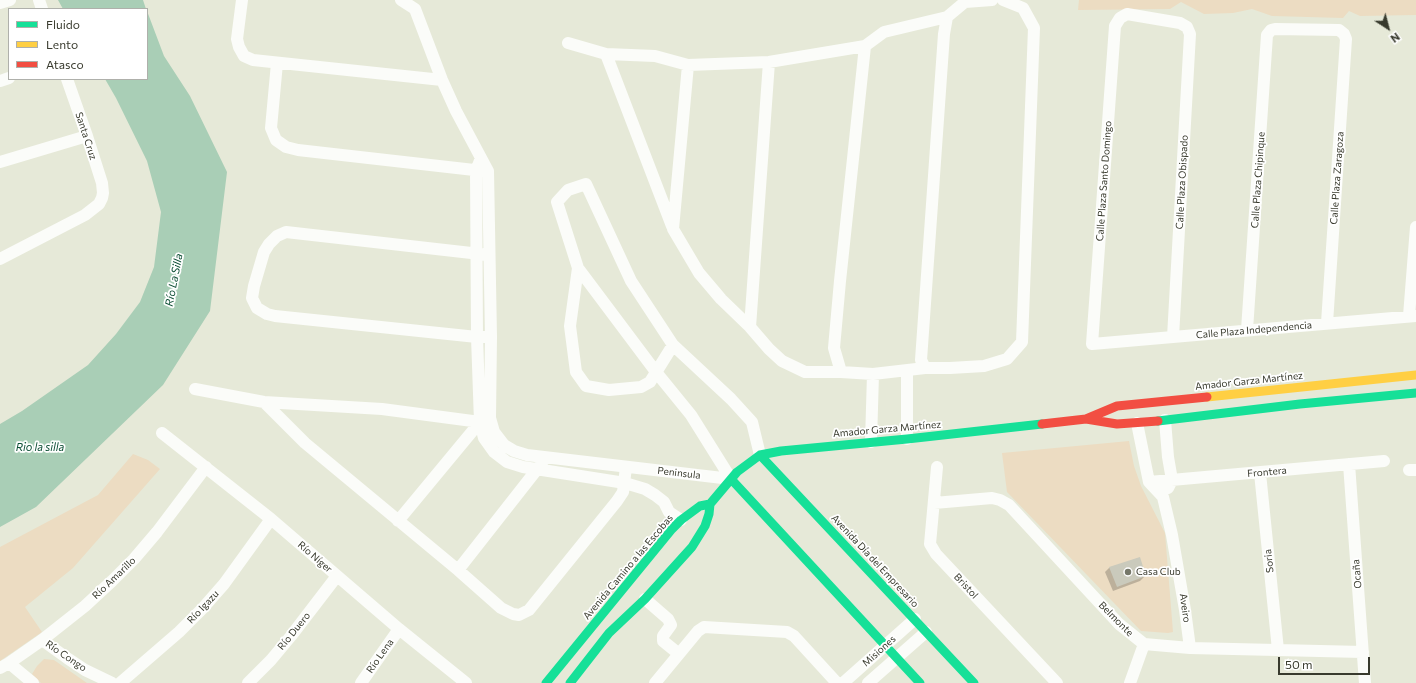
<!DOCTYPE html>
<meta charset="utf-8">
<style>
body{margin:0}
#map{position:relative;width:1416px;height:683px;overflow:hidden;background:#e6e9d8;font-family:Commissioner,sans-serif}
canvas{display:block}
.legend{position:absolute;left:8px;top:8px;width:140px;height:72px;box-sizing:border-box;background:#fff;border:1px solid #afb0ab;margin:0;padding:5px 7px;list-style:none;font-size:12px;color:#383a2d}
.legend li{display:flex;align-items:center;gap:8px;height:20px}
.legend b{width:20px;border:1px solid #afb0ab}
.north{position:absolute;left:1368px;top:8px;width:40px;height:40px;-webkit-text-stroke:3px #fff;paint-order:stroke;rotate:144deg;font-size:11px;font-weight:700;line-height:16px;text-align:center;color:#383a2d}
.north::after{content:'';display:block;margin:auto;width:14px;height:18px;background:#383a2d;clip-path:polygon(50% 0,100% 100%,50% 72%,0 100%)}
.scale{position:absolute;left:1278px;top:657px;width:92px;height:18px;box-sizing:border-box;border:2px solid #383a2d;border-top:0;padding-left:5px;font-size:12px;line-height:14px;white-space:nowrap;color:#383a2d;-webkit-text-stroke:3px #fff;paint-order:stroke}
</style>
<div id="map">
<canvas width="1416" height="683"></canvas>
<ul class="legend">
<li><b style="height:5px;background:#16e098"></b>Fluido</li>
<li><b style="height:5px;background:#ffcf43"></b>Lento</li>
<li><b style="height:5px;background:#f24e42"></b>Atasco</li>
</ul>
<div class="north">N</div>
<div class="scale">50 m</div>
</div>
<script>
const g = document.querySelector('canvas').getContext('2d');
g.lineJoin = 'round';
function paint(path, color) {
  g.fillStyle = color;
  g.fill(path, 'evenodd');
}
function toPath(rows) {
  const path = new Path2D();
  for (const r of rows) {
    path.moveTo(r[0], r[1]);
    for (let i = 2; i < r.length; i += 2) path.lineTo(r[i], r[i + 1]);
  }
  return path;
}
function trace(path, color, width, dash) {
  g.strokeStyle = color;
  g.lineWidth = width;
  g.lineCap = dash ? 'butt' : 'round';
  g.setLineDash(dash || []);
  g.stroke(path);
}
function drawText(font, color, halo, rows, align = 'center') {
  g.font = font + ' Commissioner,sans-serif';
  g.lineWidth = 3.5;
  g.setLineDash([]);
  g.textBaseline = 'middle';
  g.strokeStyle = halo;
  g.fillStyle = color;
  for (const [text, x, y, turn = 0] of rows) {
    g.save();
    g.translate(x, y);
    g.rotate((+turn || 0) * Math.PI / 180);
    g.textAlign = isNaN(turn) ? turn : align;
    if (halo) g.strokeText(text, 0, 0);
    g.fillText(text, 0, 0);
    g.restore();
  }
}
paint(toPath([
 [1079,0,1416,0,1416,15,1360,16,1349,11,1343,18,1272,16,1252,9,1233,13,1204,14,1181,2,1170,9,1078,10],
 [1129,441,1134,466,1141,486,1165,533,1173,632,1168,633,1141,631,1007,492,1002,453],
 [133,454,148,460,160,469,73,568,25,607,42,632,0,661,0,547,98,495],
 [44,659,54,660,87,683,41,683,32,674,37,666]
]), '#ecdcc2');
paint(toPath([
 [58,0,143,0,146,9,63,9],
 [147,11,164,56,190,96,227,172,210,311,163,385,36,507,0,527,0,424,22,411,88,365,116,334,140,302,154,267,161,212,147,161,116,98,105,79,147,79]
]), '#a9ceb6');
paint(toPath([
 [1139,558,1145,576,1140,581,1113,591,1105,572,1109,568]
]), '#0003');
paint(toPath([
 [1140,557,1146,576,1117,587,1109,567]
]), '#cacabc');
trace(toPath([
 [39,0,42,9],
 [242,0,237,39,239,47,244,56,253,60,442,80],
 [401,0,415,9,442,80,456,111,488,171,491,337,490,418,494,432,504,445,514,451,527,455,731,479],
 [0,3,10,0],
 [568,43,606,54,655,56,688,65,769,62,865,46,884,32,947,17],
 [865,46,840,281,834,348,841,372,873,374,925,368,950,368,984,366,1007,359,1022,342,1034,28,1023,8,1003,0],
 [606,54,672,226],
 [769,62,750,327,769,349,782,361,805,372,841,372],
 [277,63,271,128,276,140,286,147,298,150,483,171],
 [688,65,673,229,699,273,721,299,750,327],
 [0,81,9,78],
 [481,158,476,171,477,337,480,422,484,438,494,452,507,462,523,467,625,483,645,489,655,495,664,502,669,512,681,520],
 [0,162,87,136],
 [489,255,286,232,277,236,269,244,264,252,254,286,252,298,257,308,267,314,275,316,477,337,491,337],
 [0,259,85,215,99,204,102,198,103,193,102,183,87,136,67,79],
 [578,268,570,326,576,372,586,386,609,390,641,387,650,382,673,345],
 [1409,316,1416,227],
 [1247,330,1267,35,1271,30,1275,29,1339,30,1344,34,1346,39,1327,323],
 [1173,337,1190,34,1187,27,1180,23,1127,14,1120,18,1115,26,1092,344,1416,316],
 [925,368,921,360,944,34,947,17,965,2,992,0],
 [195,389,264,402,382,409,480,422,487,419],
 [264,402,305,443,458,570,501,608,513,614,519,615,529,610,617,501,623,492,626,467],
 [1165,420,1168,457,1172,480,1168,488],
 [1137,423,1149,482,1163,497,1172,535,1185,610,1190,648],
 [162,433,271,519,399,629,466,683],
 [907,439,907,370],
 [871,442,873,374],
 [1349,464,1365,683],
 [937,467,930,544,936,554,1057,683],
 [1409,470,1416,470],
 [1260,473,1278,650],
 [731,479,691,415,656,372,578,268,557,202,568,190,586,184,631,281,673,345,731,399,752,422,760,455],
 [1149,482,1384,461],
 [934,503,992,498,1000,500,1009,505,1119,624,1144,644,1190,648,1363,652],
 [398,521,480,422],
 [458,570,542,463],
 [645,599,668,619,671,625,663,636,663,641,679,654],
 [42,640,67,658,85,670,112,683],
 [9,663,33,683],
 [0,668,9,663,42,640,85,606,112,581,134,559,157,532,206,467],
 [120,683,179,632,203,608,224,584,271,519],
 [248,683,271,660,291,636,337,576],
 [361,683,399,629],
 [655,683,698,631,704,627,787,632,794,636,837,683],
 [843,683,915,619],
 [868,683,926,632],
 [1130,683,1144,644]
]), '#fbfcf9', 12);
trace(toPath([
 [1158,421,1300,404,1416,393],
 [760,455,974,683],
 [731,479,920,683],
 [710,504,737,472,760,455,781,451,907,439,1042,424],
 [546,683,672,529,681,520,700,506,710,504],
 [570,683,609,633,645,599,692,547,705,526,709,514,710,504]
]), '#16e098', 9);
trace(toPath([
 [1207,397,1416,375]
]), '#ffcf43', 9);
trace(toPath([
 [1086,419,1117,406,1207,397],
 [1042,424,1086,419,1117,424,1158,421]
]), '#f24e42', 9);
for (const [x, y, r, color] of [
 [1128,572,4,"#757769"]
]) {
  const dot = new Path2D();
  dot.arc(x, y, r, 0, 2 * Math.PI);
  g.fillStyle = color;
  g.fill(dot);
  trace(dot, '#fff', 1.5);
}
drawText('10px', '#383a2d', '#fff', [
 ["Santa Cruz",86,136,72],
 ["Calle Plaza Zaragoza",1337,178,-86],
 ["Calle Plaza Chipinque",1258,180,-86],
 ["Calle Plaza Santo Domingo",1104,181,-86],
 ["Calle Plaza Obispado",1182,182,-87],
 ["Calle Plaza Independencia",1254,330,-5],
 ["Amador Garza Martínez",1249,381,-6],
 ["Amador Garza Martínez",887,429,-5],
 ["Frontera",1267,472,-5],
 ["Peninsula",679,473,7],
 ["Río Níger",315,557,41],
 ["Avenida Día del Empresario",875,561,47],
 ["Soria",1269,561,-96],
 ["Avenida Camino a las Escobas",628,567,-50],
 ["Ocaña",1357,574,-95],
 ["Río Amarillo",114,578,-44],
 ["Bristol",966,586,47],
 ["Río Igazu",203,607,-47],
 ["Aveiro",1185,608,82],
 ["Belmonte",1116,619,45],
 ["Río Duero",294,631,-51],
 ["Misiones",879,651,-42],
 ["Río Congo",66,656,34],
 ["Río Lena",380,656,-55]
]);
drawText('10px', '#383a2d', '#fff', [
 ["Casa Club",1136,572]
], 'left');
drawText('italic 11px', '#0b4d33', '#fff', [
 ["Río La Silla",174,280,-79],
 ["Rio la silla",40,447]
]);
</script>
